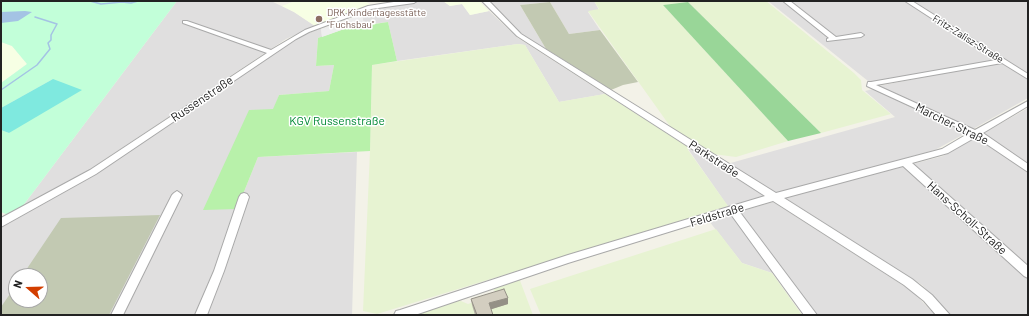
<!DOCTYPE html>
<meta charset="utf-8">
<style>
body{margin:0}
#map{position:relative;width:1029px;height:316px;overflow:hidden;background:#f3f2e8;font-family:Barlow,sans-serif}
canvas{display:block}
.frame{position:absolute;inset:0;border:2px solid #222;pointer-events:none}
.north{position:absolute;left:8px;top:268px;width:40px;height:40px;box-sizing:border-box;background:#fff;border:1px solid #a7a7a7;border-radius:50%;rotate:290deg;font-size:11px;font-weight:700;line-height:16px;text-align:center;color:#222}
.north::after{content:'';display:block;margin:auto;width:14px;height:18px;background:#d33e00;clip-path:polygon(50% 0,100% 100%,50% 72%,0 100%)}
</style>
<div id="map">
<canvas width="1029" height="316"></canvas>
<div class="frame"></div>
<div class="north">N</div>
</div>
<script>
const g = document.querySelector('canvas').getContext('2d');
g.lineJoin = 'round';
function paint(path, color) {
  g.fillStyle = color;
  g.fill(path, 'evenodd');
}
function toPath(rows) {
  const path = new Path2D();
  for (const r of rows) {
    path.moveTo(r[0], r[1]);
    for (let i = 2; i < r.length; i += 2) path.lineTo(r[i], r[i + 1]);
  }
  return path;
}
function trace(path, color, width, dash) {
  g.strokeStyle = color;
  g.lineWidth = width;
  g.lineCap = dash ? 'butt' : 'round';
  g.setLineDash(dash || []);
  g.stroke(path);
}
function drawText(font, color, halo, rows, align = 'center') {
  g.font = font + ' Barlow,sans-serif';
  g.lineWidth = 3;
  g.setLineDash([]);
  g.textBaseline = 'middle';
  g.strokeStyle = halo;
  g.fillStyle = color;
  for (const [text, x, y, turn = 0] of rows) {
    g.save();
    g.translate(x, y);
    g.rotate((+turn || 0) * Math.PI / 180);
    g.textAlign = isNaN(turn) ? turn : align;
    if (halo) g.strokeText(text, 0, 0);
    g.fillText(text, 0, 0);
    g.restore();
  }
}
paint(toPath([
 [177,1,271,1,294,12,315,26,286,39,89,170,37,200,22,207],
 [421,1,443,1,450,6,462,4,470,15,489,11,518,38,605,94,559,102,525,45,518,44,397,61,388,22,364,25,362,14,376,9],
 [488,1,594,1,599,10,588,12,600,30,569,34,550,2,520,5,546,49,523,35],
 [768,1,904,1,996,58,995,61,872,82,868,81],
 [911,1,1028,1,1028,74],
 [319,29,321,29,322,37,318,38,316,66,334,65,329,91,279,95,237,209,258,157,357,152,352,315,1,315,1,227,96,172,283,47,299,37],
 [16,276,40,276,40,300,16,300],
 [998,63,1004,64,1028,79,1028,98,973,129,880,88,878,86],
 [873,89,966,133,935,150,780,193,774,193,727,164,895,117,865,91],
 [1028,108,1028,315,951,315,922,285,785,198,943,156],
 [690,148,763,195,763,197,729,208,688,149],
 [773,202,912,291,935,315,814,315,738,212],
 [732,214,774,272,772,273,742,263,709,221]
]), '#e0dfdf');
paint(toPath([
 [295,1,365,1,371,5,315,26,294,12,282,6],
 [443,1,479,1,489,11,470,15,462,4,450,6],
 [1,42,12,46,27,64,1,83]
]), '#f7ffe4');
paint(toPath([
 [550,2,569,34,600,30,638,82,623,85,611,90,546,49,520,5],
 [160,215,109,315,1,315,1,307,16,285,16,300,40,300,40,276,22,276,61,218]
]), '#c2c9b2');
paint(toPath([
 [594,1,766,1,854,73,861,80,862,90,891,114,821,133,688,2,663,5,788,141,736,157,713,154,672,129,588,11,599,9],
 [518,44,525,45,559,102,605,94,690,148,688,150,728,206,377,314,363,311,370,151,372,65],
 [716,229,742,263,772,273,802,315,541,315,530,289],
 [519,278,533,315,409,315,456,299,468,304,496,294,493,287]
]), '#e7f3d2');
paint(toPath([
 [388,22,397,61,372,65,370,151,258,157,237,209,203,210,249,110,273,109,279,95,329,91,334,65,316,66,318,38,347,28]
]), '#b8f1aa');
paint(toPath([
 [688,2,821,133,788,141,663,5]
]), '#99d698');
paint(toPath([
 [1,1,177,1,22,207,6,214,1,212,1,130,9,133,53,79,1,108,1,83,27,64,12,46,1,42]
]), '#c2ffd9');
paint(toPath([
 [53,79,82,90,9,133,1,130,1,108]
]), '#7fe9df');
paint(toPath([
 [362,14,364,25,347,28,322,37,321,29]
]), '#eee');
paint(toPath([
 [25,11,32,12,18,21,1,23,1,12]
]), '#a4c3e4');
trace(toPath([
 [90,1,101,4,122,2,131,3,138,1],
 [1,90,37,65,50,49,48,43,51,40,51,35,57,24,35,17]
]), '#a4c3e4', 1.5);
const minor = toPath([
 [400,1,417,1,414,3,371,9,309,32,296,39,96,174,1,227,1,218,90,170,267,53,183,23,183,21,187,21,271,50,305,30,368,6,400,1],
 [482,1,489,1,521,34,776,193,942,149,969,133,867,86,868,82,871,82,996,60,905,1,912,1,1028,74,1028,79,1002,63,876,85,975,130,1028,101,1028,106,983,133,1028,164,1028,172,976,137,948,153,912,163,1028,266,1028,278,1024,276,903,166,784,198,912,279,932,295,950,315,936,315,924,301,904,285,773,201,739,211,817,315,804,315,730,213,568,263,415,315,394,315,396,311,400,310,568,255,765,196,517,36,482,1],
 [783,1,790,1,836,37,861,33,864,35,861,37,827,41,827,39,829,38,783,1],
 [177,191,180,193,182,195,123,315,111,315,172,195,174,193,177,191],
 [244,193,247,194,249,197,224,271,207,315,195,315,214,271,239,197,241,194,244,193]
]);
trace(minor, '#a9a9a9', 2);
paint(minor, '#fff');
paint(toPath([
 [508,298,508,304,491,309,493,315,475,315,472,305,471,299]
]), '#b5b1a5');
paint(toPath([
 [508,298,508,304,489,310,489,303]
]), '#949086');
const building = toPath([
 [504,289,508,298,489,303,493,315,477,315,471,299,504,289]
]);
paint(building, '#d3cec0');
trace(building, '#949086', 1);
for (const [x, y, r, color] of [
 [319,19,4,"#8d6e63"]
]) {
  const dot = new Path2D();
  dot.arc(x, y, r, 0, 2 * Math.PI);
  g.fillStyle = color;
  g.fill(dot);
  trace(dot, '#fff', 1.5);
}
drawText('10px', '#785e54', '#fff', [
 ["DRK Kindertagesstätte",327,13],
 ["\"Fuchsbau\"",327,25]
], 'left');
drawText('10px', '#222', '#fff', [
 ["Fritz-Zalisz-Straße",968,39,32]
]);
drawText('12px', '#222', '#fff', [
 ["Russenstraße",202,99,-34],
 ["Marcher Straße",952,124,26],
 ["Parkstraße",714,159,33],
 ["Feldstraße",717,215,-17],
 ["Hans-Scholl-Straße",967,218,42]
]);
drawText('12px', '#018934', '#fff', [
 ["KGV Russenstraße",337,121]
]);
</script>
